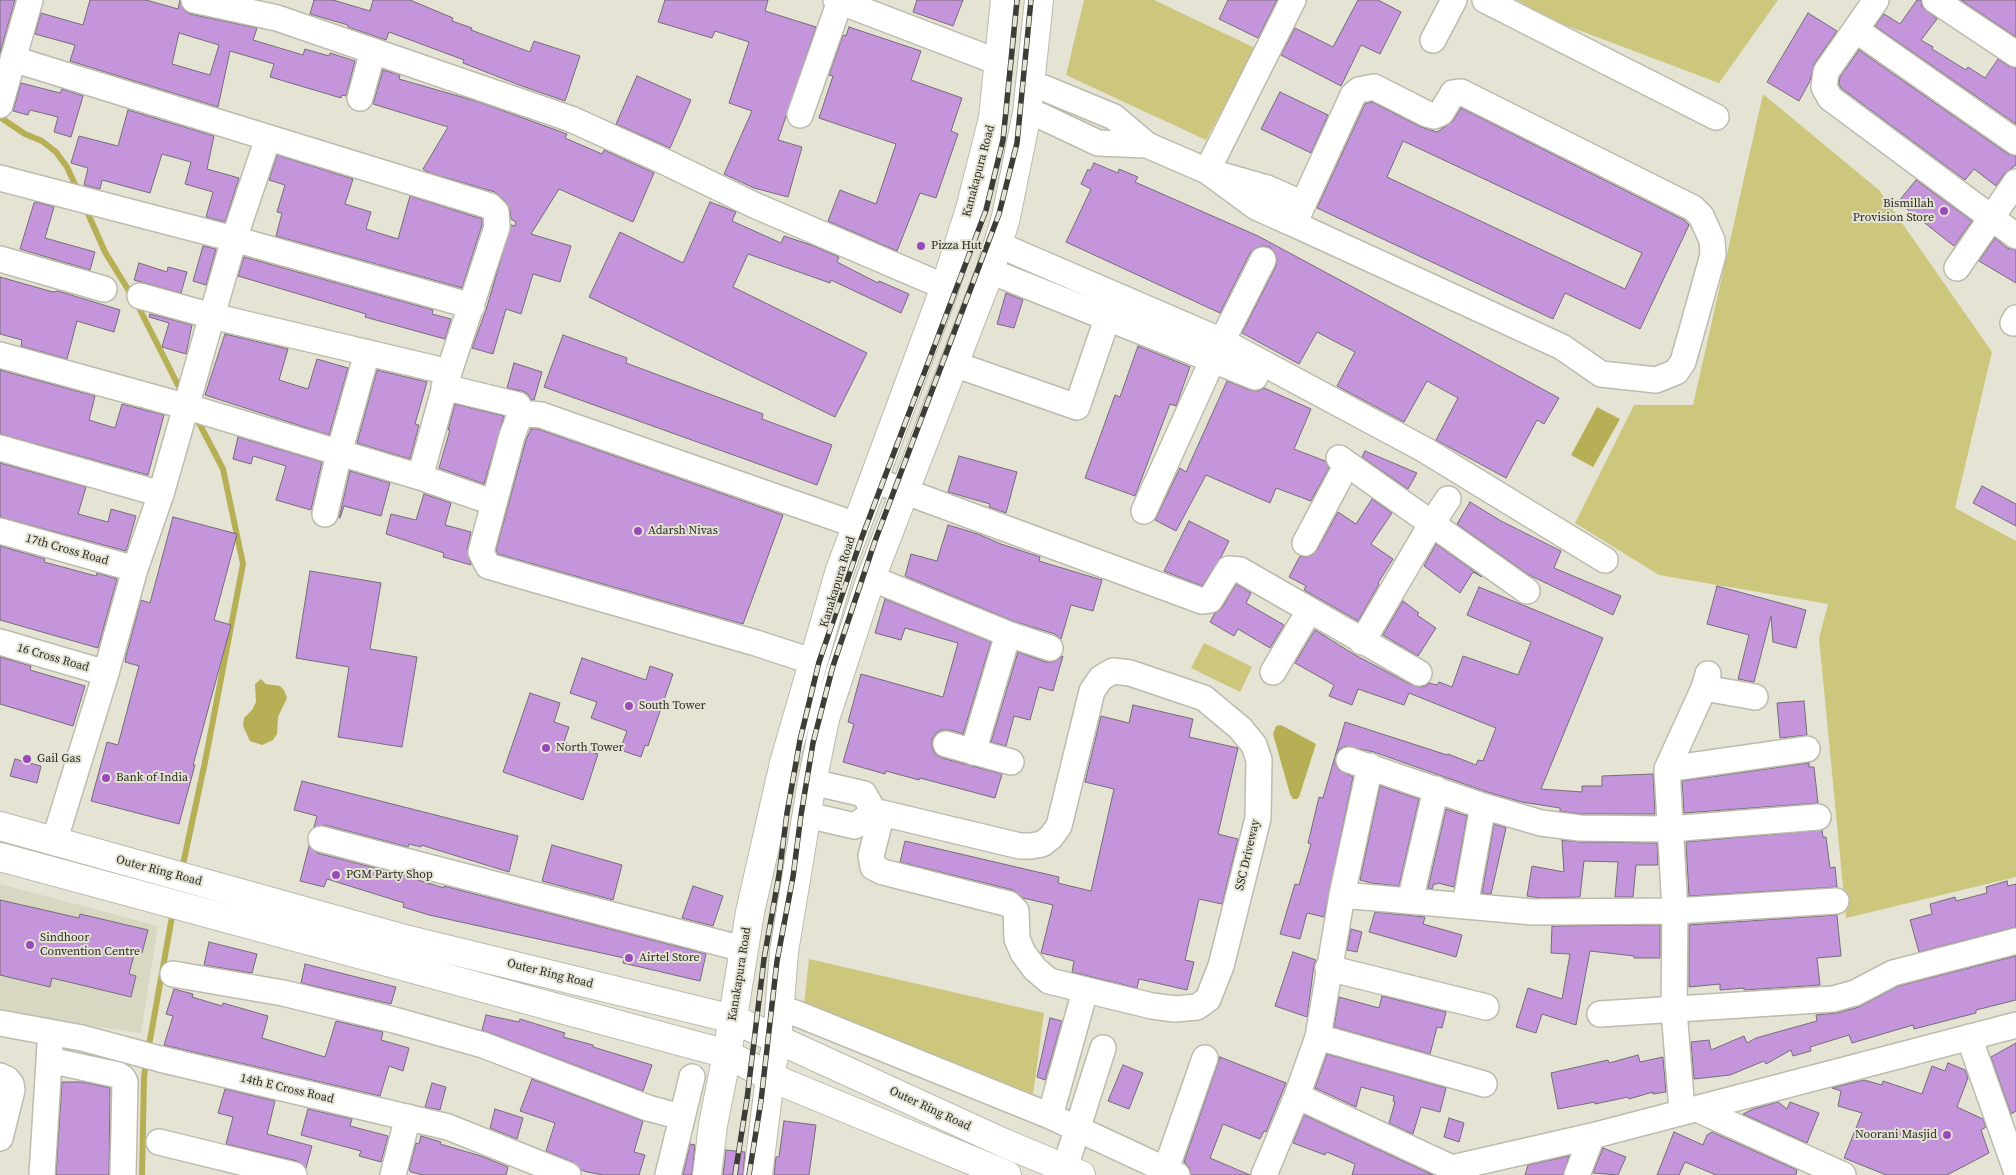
<!DOCTYPE html>
<style>
body{margin:0}
canvas{display:block;background:#e4e3d4}
</style>
<canvas width="2016" height="1175"></canvas>
<script>
const g = document.querySelector('canvas').getContext('2d');
g.lineJoin = 'round';
function paint(path, color) {
  g.fillStyle = color;
  g.fill(path, 'evenodd');
}
function toPath(rows) {
  const path = new Path2D();
  for (const r of rows) {
    path.moveTo(r[0], r[1]);
    for (let i = 2; i < r.length; i += 2) path.lineTo(r[i], r[i + 1]);
  }
  return path;
}
function trace(path, color, width, dash) {
  g.strokeStyle = color;
  g.lineWidth = width;
  g.lineCap = dash ? 'butt' : 'round';
  g.setLineDash(dash || []);
  g.stroke(path);
}
function drawText(font, color, halo, rows, align = 'center') {
  g.font = font + ' "Source Serif 4",serif';
  g.lineWidth = 4;
  g.setLineDash([]);
  g.textBaseline = 'middle';
  g.strokeStyle = halo;
  g.fillStyle = color;
  for (const [text, x, y, turn = 0] of rows) {
    g.save();
    g.translate(x, y);
    g.rotate((+turn || 0) * Math.PI / 180);
    g.textAlign = isNaN(turn) ? turn : align;
    if (halo) g.strokeText(text, 0, 0);
    g.fillText(text, 0, 0);
    g.restore();
  }
}
paint(toPath([
 [0,884,158,926,141,1033,0,1013]
]), '#d8d7c2');
paint(toPath([
 [1084,0,1154,0,1255,48,1206,140,1066,75],
 [1517,0,1778,0,1719,83,1557,22],
 [1763,94,1879,190,1992,352,1955,508,2016,541,2016,877,1846,918,1819,638,1828,604,1659,575,1575,523,1634,405,1693,405],
 [1204,643,1252,667,1240,692,1191,668],
 [809,959,1044,1013,1032,1102,804,1005]
]), '#cdc77e');
paint(toPath([
 [1597,407,1620,419,1593,467,1571,455],
 [261,679,266,684,280,686,284,690,287,698,278,717,277,734,273,740,262,745,250,741,243,726,244,718,252,710,256,702,255,684],
 [1281,725,1316,744,1299,797,1297,799,1293,799,1290,794,1273,734,1276,726]
]), '#b7af56');
trace(toPath([
 [0,117,25,134,42,141,56,152,67,167,78,191],
 [85,207,105,252,137,304,182,393],
 [182,869,205,762,243,564,223,469,196,417],
 [148,1051,173,911],
 [142,1175,144,1077,146,1061]
]), '#b7af56', 6);
const building = toPath([
 [0,0,15,0,0,53,0,0],
 [90,0,146,0,178,9,180,0,184,10,190,14,257,28,253,40,303,55,305,49,329,56,330,53,355,61,346,96,342,95,341,98,277,79,270,77,274,64,230,51,218,107,70,61,75,45,35,34,41,13,83,25,90,0],
 [179,33,219,45,210,75,172,64,179,33],
 [314,0,333,0,370,11,373,0,410,0,453,18,452,21,472,28,471,30,530,52,534,41,580,56,565,101,519,85,463,63,464,60,389,32,386,40,348,27,348,25,310,14,314,0],
 [665,0,768,0,765,11,816,27,778,140,802,147,788,197,754,188,724,174,752,111,729,103,749,42,715,31,712,38,658,22,665,0],
 [917,0,963,0,953,26,913,12,917,0],
 [1228,0,1277,0,1258,38,1219,19,1228,0],
 [1358,0,1378,0,1401,12,1380,54,1361,45,1341,86,1281,55,1295,28,1333,47,1358,0],
 [1917,0,1921,0,1922,7,1937,19,1921,40,1933,47,1932,49,1966,70,1968,67,1985,78,1998,59,2008,66,2016,68,2016,124,1875,26,1884,14,1900,24,1917,0],
 [1961,0,2016,0,2016,37,1961,0],
 [1808,13,1837,31,1814,64,1810,81,1799,101,1767,82,1808,13],
 [849,27,921,51,911,80,962,98,951,131,958,134,936,198,920,193,897,251,828,221,840,190,876,204,896,144,819,118,833,76,829,75,843,35,846,36,849,27],
 [1859,50,2008,154,2016,156,2016,165,2004,174,1996,186,1974,169,1965,180,1841,88,1839,84,1840,77,1859,50],
 [383,70,400,75,399,79,479,102,567,134,565,138,602,154,604,150,654,173,633,222,559,189,531,234,571,246,560,282,533,274,521,314,506,309,493,354,472,348,486,310,511,225,515,226,516,222,511,219,510,210,506,202,495,192,430,173,423,169,448,127,373,104,383,70],
 [637,76,691,100,670,148,616,124,637,76],
 [21,83,60,93,62,89,83,96,71,137,54,132,58,117,30,110,28,115,13,111,21,83],
 [1280,92,1328,115,1311,153,1261,129,1280,92],
 [1372,102,1421,127,1437,132,1453,121,1461,108,1684,220,1689,225,1640,329,1565,293,1553,319,1317,208,1365,104,1372,102],
 [1403,141,1642,253,1625,289,1387,177,1403,141],
 [128,110,214,136,207,169,239,178,225,222,206,217,213,192,185,184,191,162,162,154,150,193,102,180,100,189,84,185,88,168,71,163,79,136,118,146,128,110],
 [277,155,353,179,345,204,371,212,366,229,398,239,410,196,482,219,482,225,462,288,276,236,282,213,277,212,285,185,269,180,277,155],
 [1094,163,1118,173,1119,169,1138,177,1135,182,1258,236,1559,398,1544,424,1537,420,1506,478,1436,440,1458,398,1427,381,1404,422,1337,386,1355,352,1317,332,1299,364,1242,333,1276,266,1277,259,1275,253,1270,247,1262,246,1256,248,1250,253,1220,313,1066,242,1091,189,1081,184,1088,169,1090,171,1094,163],
 [1916,180,1972,221,1954,246,1898,202,1916,180],
 [36,202,54,207,45,238,95,252,90,270,20,249,34,203,36,202],
 [710,202,736,212,732,221,781,243,784,236,811,245,839,257,837,262,878,283,879,281,909,294,901,313,831,280,830,283,748,254,733,287,867,353,835,417,589,297,620,232,683,263,710,202],
 [1995,238,2007,248,2016,250,2016,283,1979,261,1995,238],
 [203,246,216,249,206,285,193,281,203,246],
 [244,257,433,310,432,314,451,319,445,339,365,317,366,314,238,276,244,257],
 [139,263,167,272,168,267,187,272,181,293,134,280,139,263],
 [0,277,53,292,58,291,120,310,114,332,77,321,67,359,21,346,22,340,0,334,0,277],
 [1006,293,1023,300,1014,328,997,324,1006,293],
 [150,314,192,325,186,354,162,347,169,323,149,317,150,314],
 [225,334,288,349,279,380,308,389,317,359,348,368,329,435,205,395,225,334],
 [563,335,627,358,626,363,763,414,762,419,832,445,817,485,544,387,563,335],
 [1138,346,1190,367,1176,406,1170,404,1135,496,1085,478,1115,395,1120,397,1138,346],
 [514,363,542,372,534,400,531,400,528,394,522,391,507,388,514,363],
 [0,370,95,396,89,420,115,428,122,404,164,415,148,475,0,434,0,370],
 [377,370,427,382,415,424,419,425,410,459,357,443,377,370],
 [1227,381,1250,390,1258,391,1264,388,1311,409,1294,449,1325,461,1329,468,1311,501,1276,488,1270,503,1206,475,1176,531,1155,520,1180,468,1186,472,1227,381],
 [455,404,504,416,484,484,439,468,450,430,448,430,455,404],
 [531,429,538,429,783,515,743,624,498,554,496,550,526,440,531,429],
 [238,437,322,462,311,510,276,500,286,466,253,456,251,464,233,459,238,437],
 [1365,451,1417,473,1408,489,1362,457,1365,451],
 [959,456,1017,472,1006,513,989,507,990,504,948,492,959,456],
 [0,463,86,487,78,514,108,522,111,509,136,516,126,551,0,517,0,463],
 [350,471,390,483,381,516,344,506,340,518,339,518,350,471],
 [1982,486,2016,504,2016,526,1973,503,1982,486],
 [424,494,451,503,445,525,471,532,467,549,471,565,443,557,444,553,386,534,391,514,416,520,424,494],
 [1372,499,1392,513,1371,544,1393,559,1378,583,1379,584,1358,621,1304,590,1306,586,1289,577,1300,556,1306,557,1312,555,1317,550,1338,512,1356,524,1372,499],
 [1470,502,1501,521,1561,551,1554,568,1621,596,1613,615,1529,575,1457,524,1470,502],
 [173,517,237,534,214,620,231,625,193,765,195,765,179,824,91,801,107,742,118,745,139,666,125,662,126,656,141,600,150,603,173,517],
 [1189,521,1229,541,1221,557,1202,586,1164,571,1189,521],
 [948,525,978,534,1001,544,1040,557,1039,561,1102,580,1093,611,1071,605,1061,639,1055,634,1013,621,905,576,911,554,937,561,948,525],
 [1436,544,1482,577,1473,572,1460,593,1424,566,1436,544],
 [0,546,45,559,44,562,96,576,97,573,117,579,98,648,0,620,0,546],
 [310,571,381,583,370,649,417,657,402,747,338,737,349,667,296,658,310,571],
 [1236,584,1251,593,1246,603,1284,625,1270,648,1238,629,1234,636,1210,622,1215,613,1222,608,1236,584],
 [1717,586,1806,610,1796,648,1773,642,1771,616,1754,682,1738,679,1749,635,1707,624,1717,586],
 [1479,587,1603,638,1541,789,1582,792,1582,786,1602,786,1602,776,1653,774,1655,814,1581,814,1560,811,1560,808,1522,802,1487,792,1374,752,1346,746,1340,749,1336,755,1335,763,1339,770,1353,777,1324,917,1307,913,1300,939,1280,934,1295,884,1299,885,1311,844,1308,843,1319,797,1323,798,1345,722,1447,755,1448,754,1476,765,1478,760,1483,761,1496,728,1409,693,1404,705,1358,689,1352,705,1329,696,1334,685,1295,663,1315,630,1355,655,1412,685,1419,687,1426,686,1429,683,1437,685,1439,682,1452,687,1463,656,1518,675,1531,642,1467,615,1479,587],
 [885,599,991,642,963,734,950,730,942,730,936,733,932,740,932,747,935,754,942,758,1002,774,995,798,920,778,919,780,886,771,885,774,843,762,854,724,848,722,861,674,943,697,958,643,905,628,901,640,875,633,885,599],
 [1403,601,1419,613,1417,615,1436,628,1418,656,1383,635,1403,601],
 [1018,652,1046,662,1053,662,1063,656,1053,691,1039,687,1030,720,1014,716,1006,746,991,742,1018,652],
 [0,657,31,666,30,670,85,686,73,726,0,704,0,657],
 [582,658,646,680,650,666,673,674,648,746,645,745,641,757,620,750,627,731,591,718,597,702,570,693,582,658],
 [530,693,560,703,554,722,569,727,564,742,598,754,583,800,503,772,530,693],
 [1804,701,1807,735,1780,738,1777,703,1804,701],
 [1133,705,1193,719,1189,737,1238,748,1218,834,1238,839,1222,904,1199,899,1185,960,1194,962,1187,990,1139,979,1137,988,1072,972,1074,961,1041,953,1053,905,1023,898,1013,890,900,862,905,841,1059,877,1058,883,1091,891,1114,789,1085,782,1101,716,1129,723,1133,705],
 [15,759,41,766,37,783,10,776,15,759],
 [1809,763,1809,767,1814,767,1818,803,1684,813,1682,781,1809,763],
 [302,781,518,836,509,872,421,845,421,847,409,844,408,847,325,825,314,827,317,816,294,810,302,781],
 [1380,786,1419,799,1399,886,1371,883,1360,880,1380,786],
 [1446,809,1467,816,1454,887,1438,883,1437,884,1434,884,1432,889,1428,888,1446,809],
 [1494,824,1506,828,1491,894,1482,893,1494,824],
 [1822,830,1823,837,1826,837,1830,868,1835,867,1837,887,1689,896,1686,842,1822,830],
 [1562,840,1580,842,1657,843,1658,865,1636,865,1633,897,1615,897,1618,862,1584,861,1580,897,1540,898,1527,896,1532,866,1564,872,1562,840],
 [552,845,622,865,613,900,542,881,552,845],
 [309,846,317,853,399,874,444,888,444,886,706,954,700,981,623,963,624,958,429,915,403,907,404,903,327,879,324,887,300,881,309,846],
 [2007,881,2008,886,2016,884,2016,927,1919,952,1910,920,1932,914,1930,904,1955,897,1956,901,1987,893,1986,887,2007,881],
 [693,886,723,896,713,926,682,918,693,886],
 [0,900,79,918,80,914,148,930,142,953,135,951,129,974,136,976,131,997,52,978,50,987,0,975,0,900],
 [1375,912,1425,917,1423,924,1462,935,1456,957,1369,932,1375,912],
 [1837,915,1841,956,1817,958,1820,985,1744,990,1744,988,1720,990,1720,984,1689,987,1689,925,1837,915],
 [1660,925,1660,958,1634,958,1634,956,1590,951,1576,1025,1542,1014,1536,1033,1516,1027,1528,988,1562,999,1570,954,1551,953,1552,926,1660,925],
 [1351,929,1362,932,1357,952,1347,950,1351,929],
 [209,942,257,954,252,973,204,965,209,942],
 [1293,952,1316,960,1314,965,1307,1017,1275,1006,1293,952],
 [2016,956,2016,1000,1976,1010,1976,1013,1914,1029,1913,1025,1852,1043,1849,1035,1810,1047,1811,1051,1793,1056,1791,1050,1766,1064,1764,1061,1730,1075,1694,1079,1691,1042,1709,1040,1711,1050,1744,1036,1747,1043,1756,1038,1817,1021,1816,1015,1837,1013,1859,1007,1898,986,2016,956],
 [305,964,396,987,391,1004,301,983,305,964],
 [174,989,193,994,192,997,222,1006,223,1003,268,1016,262,1038,325,1057,336,1021,383,1032,381,1040,409,1048,403,1071,389,1066,380,1096,164,1045,173,1016,166,1014,174,989],
 [1382,996,1446,1012,1442,1028,1437,1027,1430,1054,1334,1027,1339,997,1379,1008,1382,996],
 [486,1015,519,1022,520,1019,565,1033,563,1037,593,1045,593,1047,652,1065,643,1091,482,1030,486,1015],
 [1050,1018,1062,1021,1045,1080,1037,1077,1050,1018],
 [2016,1043,2016,1111,2011,1114,1991,1057,2016,1043],
 [1327,1054,1446,1088,1440,1112,1421,1107,1413,1134,1389,1123,1395,1102,1393,1101,1394,1096,1361,1087,1356,1107,1315,1088,1327,1054],
 [1638,1055,1640,1062,1663,1057,1666,1092,1653,1094,1653,1092,1629,1099,1628,1097,1595,1104,1595,1102,1558,1109,1551,1073,1608,1060,1609,1063,1638,1055],
 [1220,1057,1286,1083,1266,1132,1264,1131,1260,1139,1223,1124,1210,1158,1250,1175,1191,1175,1189,1167,1184,1162,1220,1057],
 [1948,1063,1965,1070,1968,1078,1957,1107,1983,1119,1986,1127,1981,1130,1989,1153,1947,1175,1886,1175,1844,1158,1862,1113,1838,1106,1841,1091,1832,1088,1864,1080,1882,1085,1883,1081,1922,1094,1932,1066,1945,1071,1948,1063],
 [1123,1065,1143,1073,1129,1109,1108,1101,1123,1065],
 [532,1079,643,1121,634,1152,645,1155,639,1175,603,1175,587,1172,581,1170,573,1162,546,1151,555,1123,520,1111,532,1079],
 [62,1082,83,1082,110,1088,109,1175,56,1175,62,1082],
 [432,1083,446,1087,440,1110,425,1107,432,1083],
 [225,1089,275,1101,267,1134,312,1146,306,1168,297,1161,226,1144,233,1117,218,1113,225,1089],
 [1778,1102,1787,1109,1790,1102,1819,1113,1807,1143,1743,1114,1753,1109,1778,1102],
 [308,1109,352,1119,350,1126,388,1136,381,1162,359,1156,361,1151,301,1135,308,1109],
 [495,1109,523,1118,517,1139,490,1128,495,1109],
 [1304,1115,1433,1175,1352,1175,1355,1164,1327,1152,1325,1155,1293,1143,1304,1115],
 [1449,1118,1464,1123,1459,1142,1444,1137,1449,1118],
 [784,1121,816,1125,809,1175,774,1175,776,1157,779,1157,784,1121],
 [1674,1132,1703,1145,1707,1135,1712,1132,1797,1170,1796,1175,1716,1175,1685,1162,1679,1175,1657,1175,1674,1132],
 [421,1136,441,1142,440,1144,481,1156,508,1167,506,1175,423,1175,411,1172,409,1170,416,1143,419,1144,421,1136],
 [690,1144,695,1145,692,1175,683,1175,690,1144],
 [1603,1148,1626,1157,1618,1175,1593,1173,1603,1148],
 [726,1150,745,1152,743,1175,723,1175,726,1150],
 [1569,1156,1563,1175,1525,1175,1528,1165,1569,1156]
]);
paint(building, '#c595db');
trace(building, '#756d79', 1);
const minor = toPath([
 [194,0,277,18,571,119,659,159,754,205,945,287],
 [836,0,998,62],
 [1293,0,1207,171,1267,188,1303,204],
 [1485,0,1716,117],
 [1876,0,1826,72,1824,87,1830,98,2016,236],
 [1935,0,2016,54],
 [1856,30,2016,142],
 [1433,40,1454,0],
 [13,59,490,206,496,212,497,227,449,372,420,477],
 [360,98,373,51],
 [0,105,30,0],
 [1027,113,1041,116,1098,143,1147,145,1114,117,1044,88,1030,85],
 [800,115,840,1],
 [1147,145,1207,171,1256,207,1294,224,1353,95,1359,90,1374,87,1427,114,1434,116,1441,113,1453,93,1461,92,1693,208,1701,216,1712,240,1713,255,1683,362,1676,372,1656,380,1601,374,1562,347,1294,224],
 [0,178,234,239,472,306],
 [997,244,1222,341,1425,450,1605,560],
 [0,259,104,289],
 [1957,268,2016,182],
 [990,271,1255,377],
 [140,296,212,316,449,372],
 [2013,323,2016,318],
 [1222,341,1263,260],
 [0,355,188,407,420,477,486,500],
 [954,364,1077,407,1108,316],
 [444,387,518,405],
 [0,448,161,494],
 [1339,458,1527,591],
 [874,480,1202,601,1210,600,1229,569,1240,570,1419,673],
 [1144,511,1213,359],
 [325,514,339,453,367,353],
 [0,531,135,569],
 [1305,543,1347,464],
 [871,578,1008,634,1050,648],
 [0,642,106,673],
 [1362,642,1432,523,1448,499],
 [814,662,756,643,488,566,481,552,512,436,519,417,529,414,541,415,856,525],
 [1273,672,1309,611],
 [1704,688,1755,697],
 [946,744,1011,762],
 [973,752,1008,634],
 [1349,760,1483,806,1541,823,1580,828,1669,829,1818,817],
 [1667,769,1807,749],
 [874,812,882,813,1020,846,1031,846,1042,844,1051,837,1059,826,1092,691,1101,678,1113,671,1130,673,1204,698,1240,728,1254,745,1259,760,1258,818,1221,966,1208,999,1197,1007,1175,1009,1152,1006,1049,981,1035,969,1023,953,1017,939,1016,911,1009,904,883,872,873,867,871,856,882,813],
 [807,815,855,826,874,812,864,794,812,782],
 [321,839,743,949],
 [54,842,106,673,135,569,161,494,234,239,268,138],
 [1342,895,1533,912,1675,911,1836,901],
 [1410,901,1436,789],
 [1465,906,1483,806],
 [1328,968,1486,1007],
 [173,974,283,993,394,1020,483,1045,648,1108,681,1117],
 [779,1008,798,1014,1050,1116,1177,1175],
 [1600,1014,1833,999,1855,993,1893,973,2016,941],
 [0,1023,82,1038,160,1059,448,1127,568,1175],
 [1318,1037,1484,1084],
 [1969,1037,2016,1170],
 [49,1060,118,1075,123,1078,125,1082,123,1175],
 [0,1076,7,1079,11,1084,12,1090,0,1138],
 [1297,1096,1452,1168,1592,1136,2016,1025],
 [1697,1109,1843,1175],
 [1682,1111,1674,1010,1675,911,1667,769,1704,688,1708,674],
 [1050,1116,1085,991],
 [159,1142,294,1175],
 [1065,1168,1103,1048],
 [42,1175,50,1045],
 [393,1175,408,1117],
 [668,1175,692,1077],
 [1164,1175,1205,1058],
 [1264,1175,1297,1096,1318,1037,1342,895,1370,766],
 [1577,1175,1592,1136]
]);
const major = toPath([
 [707,1175,713,1125,727,1054],
 [758,1175,770,1077]
]);
const highway = toPath([
 [0,826,401,938,733,1019,1004,1143,1081,1175],
 [0,857,727,1054,770,1077,1007,1175],
 [727,1054,750,912,784,763,840,570,945,287,970,209,993,118,1005,0],
 [770,1077,777,1039,784,952,812,782,825,719,871,578,990,271,1006,217,1027,113,1039,0]
]);
trace(minor, '#bcbbad', 28);
trace(major, '#bcbbad', 30);
trace(highway, '#bcbbad', 30);
trace(minor, '#fff', 25);
trace(major, '#fff', 28);
trace(highway, '#fff', 28);
const rail = toPath([
 [735,1175,747,1099,764,959,779,875,787,813,800,740,819,662,862,537,986,210,1003,140,1017,0],
 [749,1175,761,1101,777,961,793,877,801,815,813,743,833,666,875,541,999,214,1017,143,1031,0]
]);
trace(rail, '#3d3d37', 5.5);
trace(rail, '#e4e3d4', 4, [11]);
for (const [x, y, r, color] of [
 [1944,211,5,"#994aba"],
 [921,246,5,"#994aba"],
 [638,531,5,"#994aba"],
 [629,706,5,"#994aba"],
 [546,748,5,"#994aba"],
 [27,759,5,"#994aba"],
 [106,778,5,"#994aba"],
 [336,875,5,"#994aba"],
 [30,945,5,"#994aba"],
 [629,958,5,"#994aba"],
 [1947,1135,5,"#994aba"]
]) {
  const dot = new Path2D();
  dot.arc(x, y, r, 0, 2 * Math.PI);
  g.fillStyle = color;
  g.fill(dot);
  trace(dot, '#e4e3d4', 2);
}
drawText('12px', '#2a2a25', '#e4e3d4', [
 ["Kanakapura Road",979,171,-75],
 ["17th Cross Road",67,550,16],
 ["Kanakapura Road",838,582,-73],
 ["16 Cross Road",53,658,16],
 ["SSC Driveway",1248,855,-77],
 ["Outer Ring Road",159,871,15],
 ["Outer Ring Road",550,974,14],
 ["Kanakapura Road",740,974,-81],
 ["14th E Cross Road",287,1089,13],
 ["Outer Ring Road",930,1109,25]
]);
drawText('12px', '#2a2a25', '#e4e3d4', [
 ["Bismillah",1934,204,"right"],
 ["Provision Store",1934,218,"right"],
 ["Pizza Hut",931,246],
 ["Adarsh Nivas",648,531],
 ["South Tower",639,706],
 ["North Tower",556,748],
 ["Gail Gas",37,759],
 ["Bank of India",116,778],
 ["PGM Party Shop",346,875],
 ["Sindhoor",40,938],
 ["Convention Centre",40,952],
 ["Airtel Store",639,958],
 ["Noorani Masjid",1937,1135,"right"]
], 'left');
</script>
